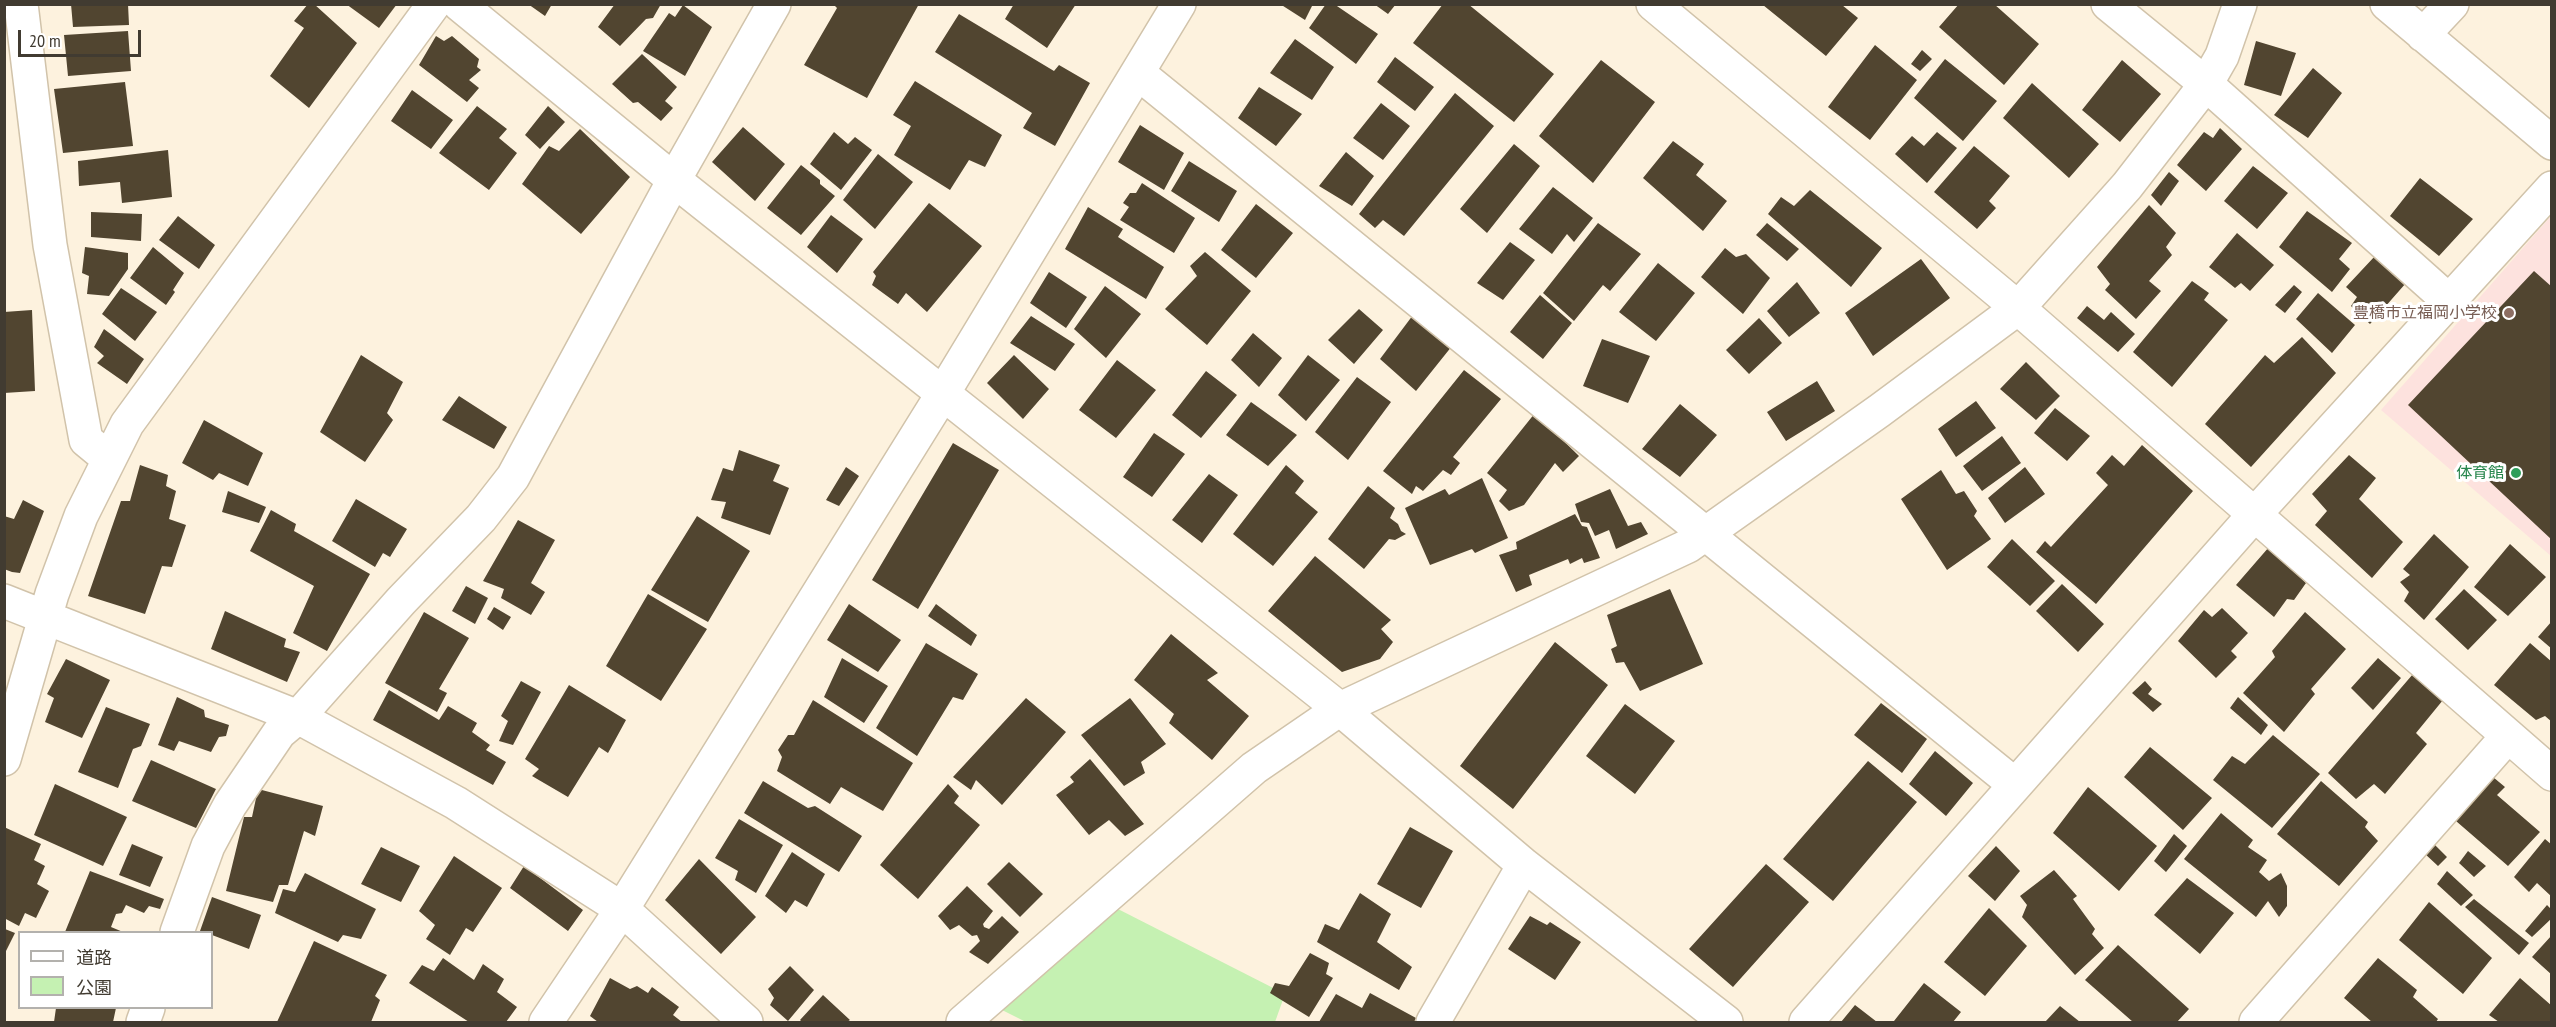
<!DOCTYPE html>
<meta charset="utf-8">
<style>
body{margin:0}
#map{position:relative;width:2556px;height:1027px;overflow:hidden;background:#fdf2de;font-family:"PT Sans Narrow","Noto Sans JP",sans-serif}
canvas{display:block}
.frame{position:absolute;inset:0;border:6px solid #413b31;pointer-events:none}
.legend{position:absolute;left:18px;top:931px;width:195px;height:78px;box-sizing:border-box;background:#fff;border:2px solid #b3b1ad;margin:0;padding:8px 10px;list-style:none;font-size:18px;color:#413b31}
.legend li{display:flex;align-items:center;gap:12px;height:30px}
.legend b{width:30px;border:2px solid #b3b1ad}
.scale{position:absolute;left:18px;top:30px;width:123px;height:27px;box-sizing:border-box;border:3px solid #413b31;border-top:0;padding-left:8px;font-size:18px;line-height:21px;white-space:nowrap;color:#413b31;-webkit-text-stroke:4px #fff;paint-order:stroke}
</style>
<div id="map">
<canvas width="2556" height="1027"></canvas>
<div class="frame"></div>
<ul class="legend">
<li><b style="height:8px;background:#fff"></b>道路</li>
<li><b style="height:16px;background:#c5f1b2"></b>公園</li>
</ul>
<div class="scale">20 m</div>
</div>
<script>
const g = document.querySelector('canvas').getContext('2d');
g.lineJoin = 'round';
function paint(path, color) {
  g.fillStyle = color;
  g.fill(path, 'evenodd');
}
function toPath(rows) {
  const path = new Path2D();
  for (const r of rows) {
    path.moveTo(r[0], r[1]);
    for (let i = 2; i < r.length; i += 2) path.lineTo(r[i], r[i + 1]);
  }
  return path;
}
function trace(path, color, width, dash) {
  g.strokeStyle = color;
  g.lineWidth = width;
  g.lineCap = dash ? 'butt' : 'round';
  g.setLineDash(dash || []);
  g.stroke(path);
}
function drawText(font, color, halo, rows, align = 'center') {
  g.font = font + ' "PT Sans Narrow","Noto Sans JP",sans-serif';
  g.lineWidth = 6;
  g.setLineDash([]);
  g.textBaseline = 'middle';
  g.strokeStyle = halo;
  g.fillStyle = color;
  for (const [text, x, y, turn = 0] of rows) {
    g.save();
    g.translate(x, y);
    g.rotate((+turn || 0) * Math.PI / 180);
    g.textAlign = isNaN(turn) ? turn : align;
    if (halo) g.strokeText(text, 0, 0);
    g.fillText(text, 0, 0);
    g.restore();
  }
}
paint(toPath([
 [2551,216,2551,556,2381,410]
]), '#fde2de');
paint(toPath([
 [1114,907,1285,994,1275,1022,1026,1022,1002,1010]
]), '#c5f1b2');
paint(toPath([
 [71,4,128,4,129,25,73,27],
 [308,4,314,4,357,43,309,108,270,76,304,28,294,21],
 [346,4,397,4,379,28],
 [528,4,552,4,545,16],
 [615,4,661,4,653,18,646,19,620,46,598,27],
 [833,4,919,4,867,98,804,65,837,8],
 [1014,4,1076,4,1047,48,1005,19],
 [1280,4,1313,4,1305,20],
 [1326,4,1334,4,1378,34,1356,64,1309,28],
 [1374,4,1396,4,1388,14],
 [1443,4,1468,4,1554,74,1514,122,1413,43],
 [1959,4,1994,4,2039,44,2004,85,1939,27],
 [683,5,712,27,685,76,643,51,669,13,675,17],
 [1763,5,1842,5,1858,18,1826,56],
 [959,14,1054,71,1059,65,1090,83,1055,146,1023,128,1032,113,935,52],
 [128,31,131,71,68,76,64,35],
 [436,36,444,41,452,36,479,59,477,67,481,70,469,80,479,88,467,102,419,65],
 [1295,39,1334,67,1312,100,1270,73],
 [2256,41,2296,53,2281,96,2244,85],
 [1875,45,1917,80,1870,140,1828,107],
 [1922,50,1932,59,1920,71,1911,64],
 [642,54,677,87,665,101,673,108,661,121,638,102,633,103,612,84],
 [1395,57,1434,87,1415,111,1377,82],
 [1945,59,1997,101,1963,141,1914,98],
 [1601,60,1655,102,1593,183,1539,136],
 [2122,60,2161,94,2120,142,2082,110],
 [2313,68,2342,93,2308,138,2274,115],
 [915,81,1002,135,985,167,969,160,950,190,894,155,911,126,893,115],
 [125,82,133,146,63,153,54,89],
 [2032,83,2099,144,2069,178,2003,118],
 [1259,87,1302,114,1276,146,1238,118],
 [412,90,453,120,431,149,391,121],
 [1455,93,1494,126,1404,236,1383,220,1375,228,1359,214],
 [1381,103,1410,126,1383,160,1353,138],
 [477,106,507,129,499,138,517,153,489,190,439,153],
 [548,106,565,122,540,149,525,135],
 [1140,125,1184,153,1164,190,1118,162],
 [743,127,785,164,755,201,712,162],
 [2220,128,2242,149,2206,191,2177,165,2204,132,2213,138],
 [580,129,630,177,581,234,522,184,549,146,559,151],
 [834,132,848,144,855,137,872,150,841,190,810,164],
 [1937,132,1957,148,1927,183,1895,154,1912,136,1924,146],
 [1673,141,1704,164,1696,175,1727,201,1703,231,1643,178],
 [1514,144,1540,166,1487,233,1460,209],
 [1974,146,2010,176,1989,201,1996,208,1977,229,1934,192],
 [168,150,172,197,122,203,120,182,79,186,78,161],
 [1346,152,1374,176,1352,206,1319,186],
 [878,154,913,182,875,229,843,200],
 [1189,161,1237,191,1219,222,1171,191],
 [801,165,820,180,820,184,835,196,801,235,767,208],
 [2253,166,2288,193,2257,229,2224,201],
 [2169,172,2179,181,2161,206,2151,195],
 [2420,178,2473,219,2439,256,2390,216],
 [1142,183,1195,218,1174,253,1120,220,1129,207,1123,203,1130,193,1136,193],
 [1553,187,1593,218,1574,242,1567,234,1552,254,1519,229],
 [1810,190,1882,248,1851,287,1768,214,1781,197,1794,206],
 [929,203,982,246,927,312,906,293,898,304,872,285,876,276,873,272],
 [1256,204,1293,233,1256,278,1221,250],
 [2149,205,2176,233,2166,247,2172,255,2149,281,2161,291,2136,319,2105,290,2110,284,2097,267],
 [1088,207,1123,229,1118,237,1164,267,1146,299,1065,249],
 [2307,211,2352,243,2339,259,2350,269,2332,292,2279,247],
 [91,212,142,214,141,241,91,237],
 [831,215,863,239,837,273,807,247],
 [178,216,215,245,199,269,159,240],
 [1598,223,1641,254,1610,291,1603,285,1574,321,1543,293],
 [1767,223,1799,249,1787,261,1756,235],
 [2237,233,2274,265,2250,291,2241,283,2235,288,2209,267],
 [1510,242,1535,260,1503,300,1477,283],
 [85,247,128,253,128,269,109,296,87,294,89,276,82,273],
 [153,247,184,273,173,290,175,292,166,305,130,278],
 [1725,248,1736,257,1746,254,1770,278,1743,314,1701,277],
 [1205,252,1251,291,1207,345,1165,309,1197,276,1190,266],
 [2375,256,2406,283,2370,324,2351,306,2357,297,2346,287],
 [1921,259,1950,298,1873,356,1845,313],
 [1658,263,1695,293,1656,341,1619,312],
 [2534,271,2552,287,2552,540,2408,405],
 [1049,272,1087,297,1066,328,1030,303],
 [2192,281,2209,293,2204,300,2228,320,2172,387,2133,352],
 [1797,282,1820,313,1789,337,1767,311],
 [2294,285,2302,292,2285,313,2275,305],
 [1105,286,1141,314,1106,358,1074,329],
 [121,288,157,312,135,341,102,314],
 [2318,293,2355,325,2332,353,2296,319],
 [1540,295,1572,323,1543,359,1510,332],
 [2087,306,2104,320,2111,312,2135,334,2118,352,2077,318],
 [1359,309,1383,330,1354,364,1328,340],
 [32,310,35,391,4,393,4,312],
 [1413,315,1452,346,1416,391,1380,359],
 [1031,316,1075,344,1055,371,1010,343],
 [1759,318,1782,343,1749,374,1726,350],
 [104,329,144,359,127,384,97,363,104,356,94,347],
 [1253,333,1282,358,1259,387,1231,360],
 [2302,337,2336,373,2251,467,2205,424,2265,355,2274,363],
 [1602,339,1650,356,1628,403,1583,386],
 [361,355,403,382,387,413,393,420,365,462,320,432],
 [1014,355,1049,389,1023,419,987,383],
 [1308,355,1340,380,1306,421,1278,395],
 [1117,360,1156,390,1116,438,1079,410],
 [2026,362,2060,396,2036,420,2000,389],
 [1464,370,1501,399,1453,457,1460,463,1451,475,1443,470,1423,491,1416,486,1412,494,1383,471],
 [1206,371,1237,395,1201,438,1172,415],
 [1357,377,1391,402,1348,460,1315,432],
 [1817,381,1835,411,1786,441,1767,412],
 [459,396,507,427,494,449,442,420],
 [1976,401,1996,428,1956,457,1938,429],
 [1251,402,1297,435,1268,466,1226,435],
 [1680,404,1717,435,1680,477,1642,449],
 [2055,408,2090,436,2067,461,2034,433],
 [1535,413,1579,456,1563,472,1555,463,1524,505,1509,511,1499,501,1507,490,1487,473],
 [204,420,263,453,248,486,219,473,213,480,182,463],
 [1154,433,1185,454,1152,497,1123,477],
 [2002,436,2021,463,1982,491,1963,466],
 [953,443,999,470,918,609,872,580],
 [2142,445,2193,491,2096,604,2036,552,2045,541,2051,547,2108,485,2096,473,2112,455,2124,466],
 [739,450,780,465,773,481,789,488,770,535,721,518,726,502,711,500,723,468,733,471],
 [2349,455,2376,478,2359,499,2403,542,2372,578,2315,525,2327,511,2312,494],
 [140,465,168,475,166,486,176,491,169,519,186,525,172,567,162,566,145,614,88,596,121,501,130,501],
 [1286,465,1304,481,1295,493,1318,512,1273,566,1233,534],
 [846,467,859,476,839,506,826,500],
 [2025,467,2045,494,2005,523,1988,498],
 [1941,470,1956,494,1964,491,1977,511,1974,516,1991,539,1947,570,1901,499],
 [1209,474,1238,495,1202,543,1172,520],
 [1482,478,1508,538,1475,553,1472,549,1430,565,1405,508,1445,489,1449,495],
 [1368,486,1395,508,1390,518,1398,524,1401,531,1406,534,1395,540,1389,539,1364,569,1328,539],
 [1610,489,1628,526,1641,522,1648,534,1616,549,1609,530,1595,536,1589,523,1581,522,1575,504],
 [228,491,266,507,259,523,222,512],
 [356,499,407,529,390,557,383,553,375,567,332,541],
 [23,500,44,511,20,573,12,572,4,569,4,516,14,519],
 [271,510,296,524,294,531,370,574,327,651,293,633,314,586,250,551],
 [1575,514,1582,526,1587,527,1600,558,1584,563,1582,558,1570,564,1568,559,1529,575,1532,585,1516,592,1499,555,1517,549,1516,542],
 [697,516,750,551,708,622,651,590],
 [518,520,555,540,531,583,545,592,531,615,501,598,504,589,483,581],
 [2434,534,2469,567,2424,620,2404,601,2409,592,2400,582,2410,575,2403,569],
 [2012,539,2055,581,2030,606,1987,567],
 [2510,544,2546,577,2508,616,2474,587],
 [2269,547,2306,583,2294,600,2287,599,2274,617,2236,585],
 [1315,556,1391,620,1381,629,1393,642,1380,659,1342,672,1268,611],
 [2062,584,2104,624,2078,652,2036,611],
 [466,586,488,598,475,624,452,611],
 [1670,589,1703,664,1640,691,1624,662,1616,663,1611,649,1617,646,1607,615],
 [2464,589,2497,620,2468,650,2435,619],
 [648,594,707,629,661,701,606,666],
 [849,604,901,640,878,672,827,640],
 [936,604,977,635,971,646,928,616],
 [494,607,511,617,503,630,487,619],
 [2222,608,2248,633,2231,651,2237,657,2216,678,2178,641,2204,610,2212,617],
 [225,611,286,639,284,647,300,652,287,682,211,649],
 [424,612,469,638,439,689,447,693,437,712,385,683],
 [2305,612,2346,649,2311,689,2315,694,2284,732,2243,693,2275,657,2272,651],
 [2552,621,2552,649,2538,637],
 [1171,634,1218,673,1207,680,1249,716,1212,760,1169,723,1174,714,1134,680],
 [1555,642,1608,685,1513,809,1460,766],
 [926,643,978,674,963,700,953,697,917,756,876,728],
 [2530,643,2552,662,2552,722,2545,716,2536,720,2494,685],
 [842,658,888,686,864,723,824,697],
 [2378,658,2401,678,2373,710,2351,688],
 [66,659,110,680,82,738,45,722,54,698,47,694],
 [2413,674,2443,700,2416,733,2427,744,2385,794,2374,784,2356,799,2328,773],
 [521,681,541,692,513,745,499,741,508,721,501,716],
 [2145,681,2152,689,2148,694,2162,704,2153,712,2132,693],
 [569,685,626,720,608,753,599,747,568,797,532,776,539,769,525,759],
 [389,690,439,720,448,706,477,723,472,732,490,745,486,750,506,762,493,785,373,720],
 [177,697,204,710,205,717,229,725,226,736,219,737,211,752,179,741,174,751,158,745],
 [2238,697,2268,725,2261,735,2230,708],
 [1026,698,1066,732,1002,805,976,780,971,790,953,777],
 [1130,698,1166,744,1141,762,1145,773,1124,786,1081,735],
 [813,700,913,763,883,811,841,787,830,804,777,771,782,757,778,750,788,735,794,735],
 [1881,703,1927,739,1902,773,1854,735],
 [1625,704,1675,741,1635,794,1586,756],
 [106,707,150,724,141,746,133,749,118,788,78,772],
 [2273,735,2320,774,2272,828,2213,780,2232,756,2245,764],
 [2150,747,2212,798,2183,830,2124,777],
 [1935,751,1973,783,1946,816,1909,784],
 [1090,759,1144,824,1125,836,1109,820,1089,835,1056,795,1074,782,1070,777],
 [151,760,216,789,196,828,132,801],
 [1868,761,1917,802,1833,901,1783,859],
 [2493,777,2505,787,2497,795,2540,832,2508,866,2456,821],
 [763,781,808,808,815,806,862,836,839,872,744,813],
 [2321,781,2368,822,2365,827,2378,841,2339,886,2277,834],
 [55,784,127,817,103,866,34,835],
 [948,784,959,796,954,803,980,825,918,899,880,865],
 [2088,787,2157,846,2119,891,2053,833],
 [258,789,323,806,315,836,304,831,288,885,279,885,273,902,226,891,244,817,252,817],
 [2221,813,2253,840,2248,847,2267,860,2259,872,2269,881,2281,873,2287,886,2287,906,2279,917,2268,901,2256,917,2184,859],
 [739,819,783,845,756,893,735,880,738,871,715,858],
 [4,827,41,844,34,860,45,866,37,884,49,891,36,918,25,913,19,926,4,918],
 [1410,827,1453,851,1421,908,1377,884],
 [2174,834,2187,846,2166,872,2154,861],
 [2545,839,2552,845,2552,897,2537,883,2529,892,2514,877],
 [2433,843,2447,857,2438,866,2424,853],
 [132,844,163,857,150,887,119,875],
 [1996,846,2020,871,1995,901,1968,876],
 [381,847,420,866,401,902,361,884],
 [2468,851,2486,866,2474,877,2459,863],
 [792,852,825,874,807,907,795,900,786,913,765,896],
 [454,856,502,888,473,932,466,928,450,955,426,939,435,925,419,911],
 [699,859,756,917,721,954,665,900],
 [1009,862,1043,894,1020,917,987,884],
 [1766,864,1809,902,1733,987,1689,949],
 [524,866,583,910,568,931,510,888],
 [2054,870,2077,896,2073,899,2095,929,2092,934,2104,948,2075,975,2022,917,2027,905,2020,896],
 [90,871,164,899,160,909,149,906,144,913,126,905,122,913,116,914,111,927,123,932,65,932],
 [2447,871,2473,895,2461,906,2437,884],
 [305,873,376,909,361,939,343,935,338,942,275,913,283,889,295,892],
 [2187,878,2234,913,2200,954,2154,915],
 [967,886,993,911,983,924,984,927,989,929,1002,916,1019,932,988,964,969,952,980,941,977,935,972,936,959,925,950,930,938,916],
 [1360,893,1391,914,1377,942,1412,967,1399,990,1317,942,1325,924,1339,930],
 [212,897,261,915,249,949,212,935,212,932,200,931],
 [2474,899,2529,943,2519,955,2465,907],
 [2429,902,2492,958,2463,994,2399,940],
 [2547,905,2552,910,2552,918,2532,937,2525,931],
 [1989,908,2027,946,1985,996,1944,962],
 [1530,916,1547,925,1550,922,1581,942,1555,980,1508,949],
 [5,929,15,933,5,953],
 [2552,935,2552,975,2532,957],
 [314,941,387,975,375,996,380,1000,371,1022,277,1022],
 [2118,945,2189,1009,2177,1022,2133,1022,2085,980],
 [1310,953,1329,963,1326,974,1333,978,1309,1017,1270,993,1275,983,1289,986],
 [443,958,474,980,483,964,504,979,497,992,517,1007,506,1022,469,1022,409,983,422,965,434,971],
 [2378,958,2417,990,2413,997,2438,1019,2436,1022,2372,1022,2344,998],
 [790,966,814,990,788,1021,770,1005,774,998,768,989],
 [610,978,630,989,637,986,648,993,652,987,679,1007,673,1015,682,1022,598,1022,590,1016],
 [2520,978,2552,1006,2552,1022,2499,1022,2489,1015],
 [1924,983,1961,1012,1953,1022,1894,1021],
 [1370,993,1416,1018,1414,1022,1319,1022,1336,994,1362,1008],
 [823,995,850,1020,847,1022,802,1022,800,1020],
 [1855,1005,1877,1022,1841,1022],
 [2060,1006,2080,1022,2045,1022],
 [56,1008,116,1008,113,1022,54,1022]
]), '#514530');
const minor = toPath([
 [21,4,50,245,86,440,109,459],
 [459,4,674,180,1340,709,1524,865,1726,1022],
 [1653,4,2018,308,2552,774],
 [2108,4,2206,84,2449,301],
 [2387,4,2552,143],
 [2423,35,2452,4],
 [1138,73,2014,784],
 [4,601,298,717,456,803,622,909,746,1022],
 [4,759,52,594,81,516,127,424,434,4],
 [177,932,208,846,230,805,279,733,298,717,401,601,481,518,513,477,674,180,774,4],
 [143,1022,148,1008],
 [546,1022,622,909,942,395,1179,4],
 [963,1022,1254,768,1340,709,1688,546,1879,411,2018,308,2127,186,2206,84,2222,56,2240,4],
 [1433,1022,1524,865],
 [1806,1022,2254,515,2552,188],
 [2256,1022,2507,737]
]);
trace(minor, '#d1c3aa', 36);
trace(minor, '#fff', 33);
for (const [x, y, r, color] of [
 [2509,313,6,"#8d6e63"],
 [2516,473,6,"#2e9e5b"]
]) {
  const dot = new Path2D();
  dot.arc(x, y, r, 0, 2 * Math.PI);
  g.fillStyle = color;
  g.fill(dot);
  trace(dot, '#fff', 2);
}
drawText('16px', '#785e54', '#fff', [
 ["豊橋市立福岡小学校",2497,313]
], 'right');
drawText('16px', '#27864d', '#fff', [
 ["体育館",2504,473]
], 'right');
</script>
